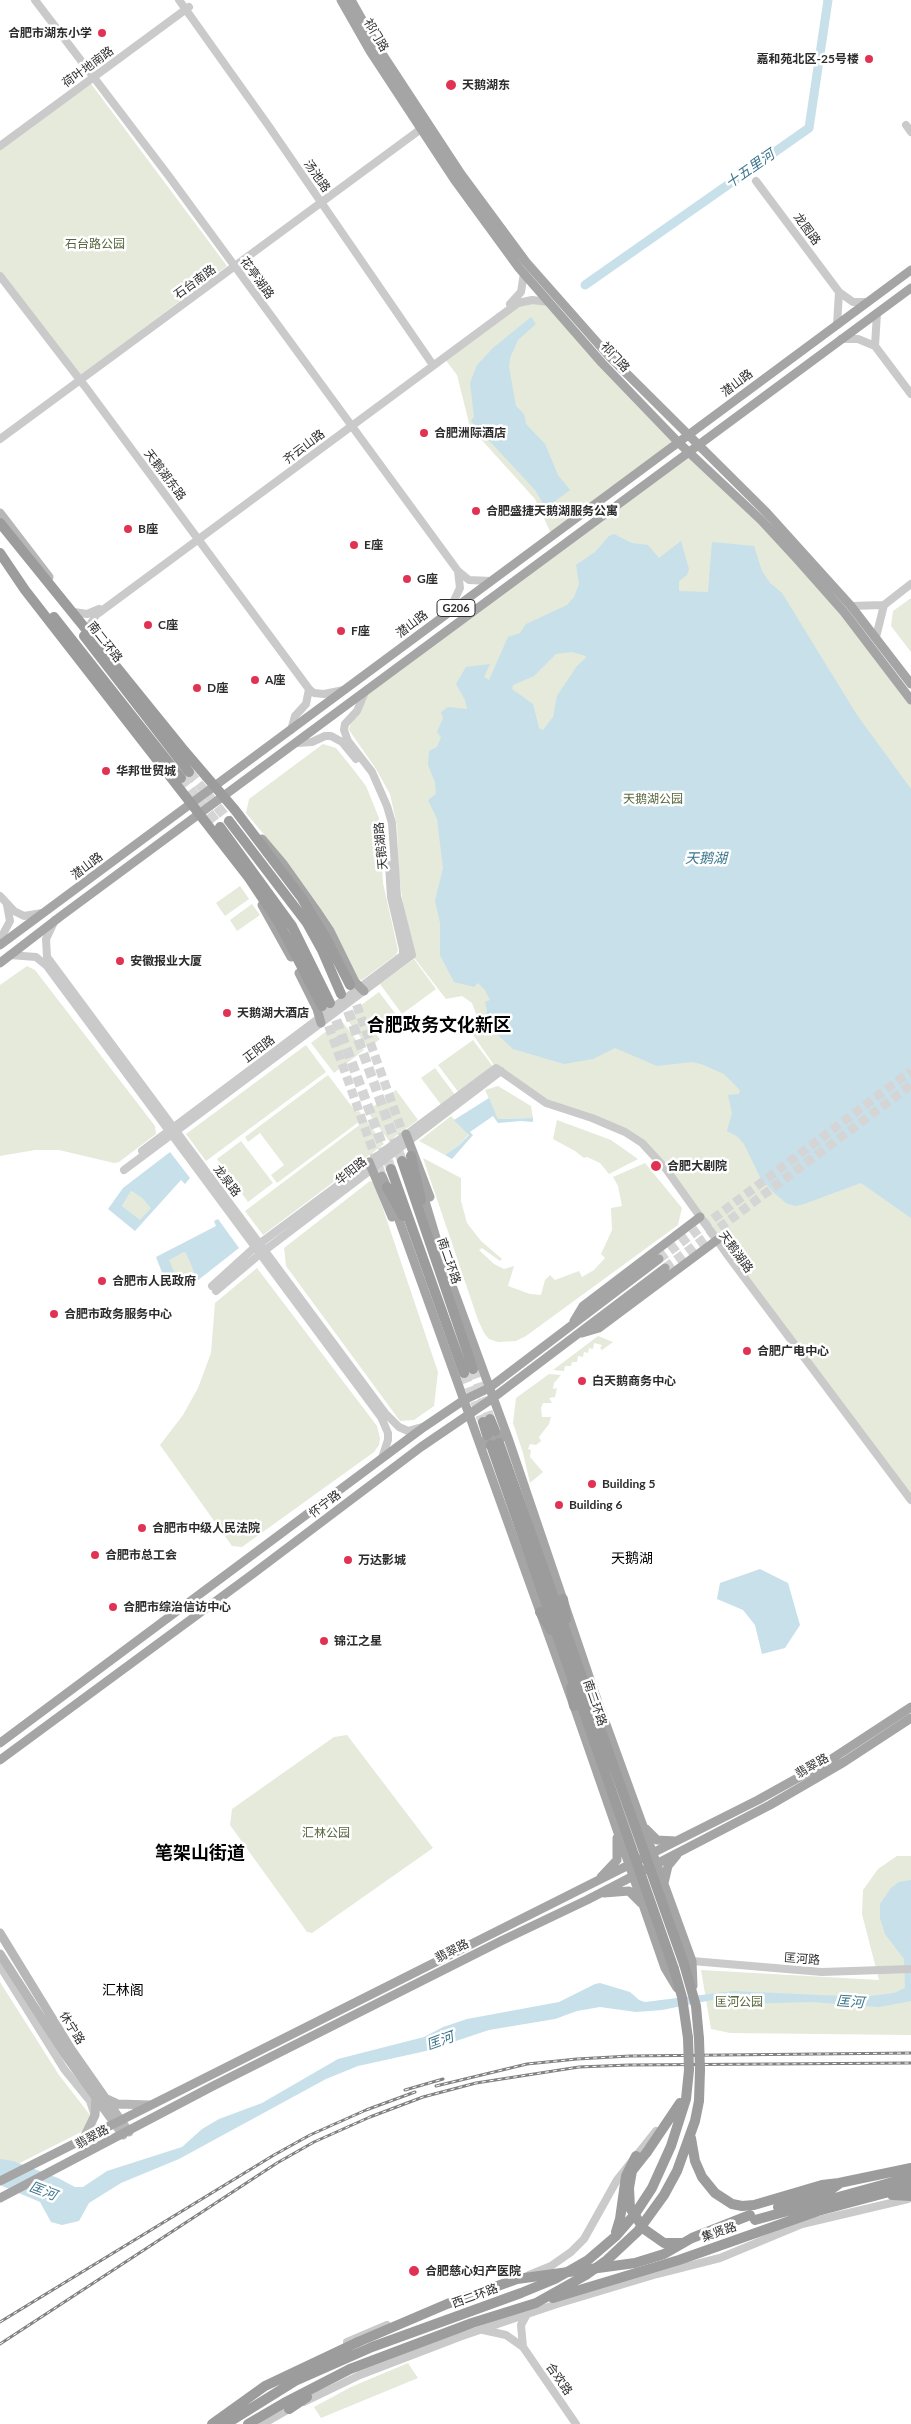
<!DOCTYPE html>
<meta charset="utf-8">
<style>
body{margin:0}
canvas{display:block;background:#fff}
</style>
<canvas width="911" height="2424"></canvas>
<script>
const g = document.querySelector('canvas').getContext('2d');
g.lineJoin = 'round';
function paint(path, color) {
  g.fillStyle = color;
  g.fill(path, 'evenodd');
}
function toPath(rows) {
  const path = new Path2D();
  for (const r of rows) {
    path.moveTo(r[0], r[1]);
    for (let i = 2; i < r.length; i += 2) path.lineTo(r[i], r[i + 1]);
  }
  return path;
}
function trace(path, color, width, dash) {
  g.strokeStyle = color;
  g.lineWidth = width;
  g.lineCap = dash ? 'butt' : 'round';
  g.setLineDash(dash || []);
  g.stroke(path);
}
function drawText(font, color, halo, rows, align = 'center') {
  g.font = font + ' Lato,"Noto Sans SC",sans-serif';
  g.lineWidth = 5;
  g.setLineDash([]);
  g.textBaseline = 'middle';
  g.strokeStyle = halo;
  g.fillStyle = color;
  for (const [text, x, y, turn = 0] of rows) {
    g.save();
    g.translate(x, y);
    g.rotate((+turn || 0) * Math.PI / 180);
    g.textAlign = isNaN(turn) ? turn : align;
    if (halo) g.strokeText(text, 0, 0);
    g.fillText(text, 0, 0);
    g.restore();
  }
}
paint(toPath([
 [89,81,227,266,78,377,0,276,0,146],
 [549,302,679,443,552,536,535,499,470,427,457,375,444,358,518,303],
 [689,452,797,559,911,700,911,1500,666,1168,625,1132,546,1103,496,1068,469,1029,476,1014,472,1003,462,996,446,999,412,955,407,936,399,874,397,826,390,794,376,769,349,730,350,725,359,711,365,692],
 [911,598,911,652,891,626,893,611],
 [323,744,336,748,353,769,366,786,379,818,383,883,398,950,396,955,362,980,357,979,327,921,281,855,246,813,249,799],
 [240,886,249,899,225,916,216,903],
 [252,904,260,915,237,931,230,920],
 [414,959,436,989,402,1014,380,984],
 [27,966,35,970,155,1126,156,1134,119,1162,114,1163,59,1150,35,1150,0,1156,0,985],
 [379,992,398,1017,375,1033,380,1039,369,1048,345,1017],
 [341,1020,364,1050,334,1073,311,1043],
 [473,1040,494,1068,459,1093,438,1065],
 [306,1045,326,1072,206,1161,186,1134],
 [435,1068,456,1096,442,1106,421,1078],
 [328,1075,356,1112,359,1111,364,1118,277,1183,271,1175,284,1165,260,1133,248,1142,245,1137],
 [498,1086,531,1106,533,1118,498,1119,485,1090],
 [396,1090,418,1120,389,1141,367,1111],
 [451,1116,469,1134,458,1146,445,1155,419,1141],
 [366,1120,384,1144,263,1235,245,1211],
 [557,1120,611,1140,638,1159,609,1174,600,1163,587,1157,584,1158,575,1151,553,1139],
 [241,1141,273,1183,248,1202,217,1159],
 [423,1158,461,1178,461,1201,467,1223,481,1241,502,1259,500,1261,482,1248,479,1250,494,1264,504,1269,514,1266,508,1286,530,1294,541,1295,545,1280,550,1275,555,1280,579,1271,582,1277,594,1270,605,1258,601,1254,612,1230,611,1208,622,1206,618,1186,613,1177,645,1163,682,1208,678,1225,526,1336,516,1341,498,1342,489,1339,484,1333,478,1320],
 [370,1181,374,1182,438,1372,434,1406,414,1420,400,1421,286,1266,284,1248],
 [131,1191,142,1198,152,1208,140,1221,122,1206],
 [184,1252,186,1252,195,1273,195,1276,178,1281,168,1260],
 [257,1268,377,1426,380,1438,379,1445,374,1452,242,1547,232,1546,160,1445,183,1415,198,1388,211,1353,215,1303],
 [598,1336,613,1342,602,1350,600,1348,602,1345,594,1343,593,1349,589,1348,588,1353,584,1352,583,1357,578,1356,577,1362,572,1362,571,1366,565,1366,564,1371,553,1370],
 [549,1374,561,1375,554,1383,553,1389,557,1388,555,1397,549,1398,552,1403,543,1403,541,1408,542,1417,551,1417,549,1424,539,1437,541,1441,536,1445,530,1444,528,1449,531,1450,530,1457,543,1472,530,1483,523,1453,513,1423,516,1398],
 [347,1735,433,1848,312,1933,307,1932,230,1825,232,1809,334,1737],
 [897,1856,911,1856,911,2035,730,2033,711,2029,701,1970,879,1980,862,1914,863,1890,878,1869],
 [0,1982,59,2075,97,2124,0,2173],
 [408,2363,418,2378,321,2418,314,2407,351,2387]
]), '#e5eadb');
paint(toPath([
 [531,317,536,324,518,340,510,358,509,367,516,406,524,414,526,424,545,444,558,475,570,490,546,508,535,490,471,421,474,417,470,383,477,365,493,348],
 [614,534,632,543,648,545,659,558,681,541,689,569,687,575,679,581,679,591,708,592,712,542,754,546,762,571,770,583,782,593,857,715,911,789,911,1218,861,1183,804,1204,795,1206,786,1203,772,1191,760,1177,744,1144,738,1137,727,1131,732,1113,728,1095,739,1094,740,1090,724,1074,701,1064,692,1062,657,1066,615,1048,593,1059,564,1064,513,1049,485,1023,487,1011,485,1002,490,1000,485,990,478,983,474,987,454,982,440,955,440,923,435,901,443,868,437,819,428,800,436,794,435,782,428,765,429,751,437,747,441,737,437,732,443,718,441,712,448,707,467,709,465,700,456,684,466,667,490,664,484,677,489,680,508,637,520,633,526,624,567,605,574,597,579,584,576,565,595,552,609,536],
 [572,652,586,656,585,659,577,666,557,696,553,717,543,730,539,728,533,704,512,689,513,685,534,676,556,654],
 [489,1098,498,1119,533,1118,533,1122,521,1121,498,1123,493,1116,470,1132,473,1135,452,1159,445,1155,458,1146,469,1135,454,1120],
 [170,1152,190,1178,185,1184,181,1180,135,1231,108,1209,123,1188],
 [131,1191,142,1198,151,1208,140,1220,122,1206],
 [218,1219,239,1248,197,1281,168,1288,156,1257,216,1226,214,1221],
 [184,1252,186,1253,195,1274,194,1277,178,1281,169,1260],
 [760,1569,788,1583,800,1625,785,1648,762,1654,755,1625,743,1610,717,1599,720,1583],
 [911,1880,911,2001,879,2007,811,2002,737,2004,717,1999,662,2010,636,2012,600,2007,577,2011,555,2019,489,2030,426,2051,358,2066,326,2079,179,2159,121,2183,89,2203,79,2221,62,2225,51,2222,40,2202,0,2185,0,2159,13,2161,58,2178,75,2187,83,2187,107,2171,182,2147,202,2129,219,2119,262,2103,338,2059,424,2037,443,2027,467,2019,559,2002,595,1984,600,1983,630,1992,639,2000,645,2002,733,1991,863,1997,894,1993,905,1988,904,1959,885,1934,880,1918,880,1904,891,1888,899,1882]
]), '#c7e0ea');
trace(toPath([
 [585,285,809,128,828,0]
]), '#c7e0ea', 9);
trace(toPath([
 [352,992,406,1142],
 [324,1013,382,1176],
 [659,1259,911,1071],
 [665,1268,911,1085]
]), '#d5d5d5', 9, [9, 4.5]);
trace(toPath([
 [189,772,229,821],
 [181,778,220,827],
 [343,997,402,1161],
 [331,1006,391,1169],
 [473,1369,490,1419],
 [464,1373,483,1422]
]), '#d5d5d5', 10, [10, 5]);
trace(toPath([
 [35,0,168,175,458,571,469,580,491,581],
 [179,0,268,125,433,365],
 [906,125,911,132],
 [0,146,189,7],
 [756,181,839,292],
 [0,276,87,389,309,689,314,693,324,694,344,690],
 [510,304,521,292,524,273],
 [837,325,839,292,853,302,866,302],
 [841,339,858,339,875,346,877,313],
 [875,346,911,394],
 [0,439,425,126],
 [884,605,911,584],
 [851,606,884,605,876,637],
 [74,612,87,614,99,609],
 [448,613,460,588,458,571],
 [93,635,91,623,96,615,518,303,532,300,549,302],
 [291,730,295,716,306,704,309,689],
 [297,743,312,742,325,736,331,736,342,742,356,759],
 [389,865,391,897,403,949,403,957],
 [0,896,14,911,24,916,42,913],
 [55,920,46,939,47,957,385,1413,399,1427,408,1431,422,1427],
 [0,940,10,921,7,905],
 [10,955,36,957,47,966,381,1417,388,1433,388,1440,382,1458],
 [142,1151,410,950],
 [124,1170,412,955,397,896,392,823,387,806,372,772,348,741,344,730,345,724,357,711,365,692],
 [212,1286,255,1247,496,1068,546,1103,592,1118,625,1132,642,1143,666,1169,726,1253,911,1500],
 [216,1291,260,1254,501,1071],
 [692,1961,822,1972,911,1969],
 [0,1966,64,2069,90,2101,94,2113],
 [529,2275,551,2266,571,2252,584,2239,617,2180,656,2131],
 [483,2330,506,2335,523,2347,576,2424],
 [347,2342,387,2325],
 [523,2347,521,2325,527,2314],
 [304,2402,360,2375,462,2336,557,2304,657,2274,720,2258,802,2224,908,2199],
 [263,2424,294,2406]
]), '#cacaca', 8);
trace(toPath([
 [0,513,49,577],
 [0,1933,71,2049,129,2132],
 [0,1954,64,2053,123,2135],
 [107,2099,118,2104,150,2105],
 [83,2140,95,2115,96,2097]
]), '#b7b7b7', 9);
trace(toPath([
 [341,0,370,51,454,179,519,268,602,363,679,443,761,520,797,559,844,612,911,700],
 [351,0,377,46,461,174,526,262,609,356,767,513,851,606,911,684],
 [262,839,284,865,316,910,330,931,355,982,364,991],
 [262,905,291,957],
 [0,945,911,270],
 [0,963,61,916,911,288],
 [299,973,317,1009,321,1023],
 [406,1134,430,1197],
 [369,1162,392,1217],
 [382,1176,389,1192],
 [422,1191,443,1261,508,1438,595,1694,692,1961,693,1986],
 [394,1206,574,1706,665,1968,677,1988],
 [574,1321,583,1306,700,1217],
 [582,1333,599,1328,717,1240],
 [482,1448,485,1441,500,1435,508,1438],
 [0,1743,424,1427,464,1400,489,1388,659,1259],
 [0,1760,254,1573,421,1447,493,1398,665,1268],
 [646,1829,657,1840,676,1841],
 [601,1877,617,1860,617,1838],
 [664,1883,668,1866,677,1855],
 [604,1893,629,1891,641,1903],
 [0,2181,758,1800,830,1760,911,1707],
 [0,2198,213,2086,501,1941,587,1900,770,1805,844,1762,911,1718]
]), '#a5a5a5', 9);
trace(toPath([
 [0,523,182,748,235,810,301,897,326,938,350,985],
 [0,553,25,590,249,878,279,923,322,1006],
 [54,617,181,778],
 [84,636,189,772],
 [229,821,307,923,322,950,341,994],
 [220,827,292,926,330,1003],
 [411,1156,421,1200],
 [402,1161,473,1369],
 [391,1169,464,1373],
 [387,1187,403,1216],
 [490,1419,495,1431],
 [483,1422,487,1435],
 [499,1443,595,1714],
 [491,1445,586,1718],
 [563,1599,566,1619],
 [540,1612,551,1630],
 [571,1688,574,1706],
 [684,1964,696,2006,699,2039],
 [674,1969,682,1997,688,2038],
 [691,2138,695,2161,702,2177,715,2193,732,2204,742,2206,754,2205,822,2185,839,2183,911,2168],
 [647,2152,680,2103],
 [892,2195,911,2196],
 [778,2207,829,2191,839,2184],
 [755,2220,911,2177],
 [616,2232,620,2219,626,2176,636,2156],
 [553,2298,679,2260,818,2211,911,2186],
 [289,2409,307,2397],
 [212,2424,265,2386,358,2342],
 [226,2424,295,2381,372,2347,521,2293,555,2279,588,2260,616,2236,635,2214,652,2188,671,2146,686,2099,689,2070],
 [248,2424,284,2403,350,2369,472,2323,536,2303,586,2275,607,2260,638,2231,664,2195,677,2171,695,2121,699,2101,700,2070]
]), '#9c9c9c', 10);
const rail = toPath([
 [436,2086,527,2064,577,2059,630,2056,911,2053],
 [405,2090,443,2079],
 [0,2322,274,2155,310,2135,366,2110,415,2092],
 [0,2344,277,2163,314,2142,370,2117,423,2097,476,2083,579,2067,629,2065,911,2063]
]);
trace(rail, '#828282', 3);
trace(rail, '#fff', 1, [4]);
trace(toPath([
 [595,1714,684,1964],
 [586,1718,674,1969],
 [688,2038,689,2070],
 [699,2039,700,2070],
 [647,2152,632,2171,629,2188,630,2208,644,2229,664,2243,682,2243],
 [358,2342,447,2304,517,2279,635,2263,664,2254,692,2238,750,2215]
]), '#9c9c9c', 10);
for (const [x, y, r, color] of [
 [102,33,5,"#e03353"],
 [869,59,5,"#e03353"],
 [451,85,6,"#e03353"],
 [424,433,5,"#e03353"],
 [476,511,5,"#e03353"],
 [128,529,5,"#e03353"],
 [354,545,5,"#e03353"],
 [407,579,5,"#e03353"],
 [148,625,5,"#e03353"],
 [341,631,5,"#e03353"],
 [255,680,5,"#e03353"],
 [197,688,5,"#e03353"],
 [106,771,5,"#e03353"],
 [120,961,5,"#e03353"],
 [227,1013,5,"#e03353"],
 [656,1166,6,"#e03353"],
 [102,1281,5,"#e03353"],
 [54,1314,5,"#e03353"],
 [747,1351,5,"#e03353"],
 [582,1381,5,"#e03353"],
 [592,1484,5,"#e03353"],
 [559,1505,5,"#e03353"],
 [142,1528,5,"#e03353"],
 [95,1555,5,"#e03353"],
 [348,1560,5,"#e03353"],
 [113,1607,5,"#e03353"],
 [324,1641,5,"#e03353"],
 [414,2271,6,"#e03353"]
]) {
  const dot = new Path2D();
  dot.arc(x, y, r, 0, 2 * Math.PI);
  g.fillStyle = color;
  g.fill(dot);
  trace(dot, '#fff', 2);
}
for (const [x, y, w] of [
 [456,608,38]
]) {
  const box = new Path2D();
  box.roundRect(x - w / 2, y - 8.5, w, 17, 4);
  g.fillStyle = '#fff';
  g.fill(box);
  trace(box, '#2d2d2d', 1);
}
drawText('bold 11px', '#2d2d2d', null, [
 ["G206",456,608]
]);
drawText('bold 12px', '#2d2d2d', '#fff', [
 ["合肥市湖东小学",92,33,"right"],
 ["嘉和苑北区-25号楼",859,59,"right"],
 ["天鹅湖东",462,85],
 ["合肥洲际酒店",434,433],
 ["合肥盛捷天鹅湖服务公寓",486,511],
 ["B座",138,529],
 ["E座",364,545],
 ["G座",417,579],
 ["C座",158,625],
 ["F座",351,631],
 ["A座",265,680],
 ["D座",207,688],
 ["华邦世贸城",116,771],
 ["安徽报业大厦",130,961],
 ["天鹅湖大酒店",237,1013],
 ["合肥大剧院",667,1166],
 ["合肥市人民政府",112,1281],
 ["合肥市政务服务中心",64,1314],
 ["合肥广电中心",757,1351],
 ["白天鹅商务中心",592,1381],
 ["Building 5",602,1484],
 ["Building 6",569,1505],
 ["合肥市中级人民法院",152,1528],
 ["合肥市总工会",105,1555],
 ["万达影城",358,1560],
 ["合肥市综治信访中心",123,1607],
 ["锦江之星",334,1641],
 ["合肥慈心妇产医院",425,2271]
], 'left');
drawText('12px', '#2d2d2d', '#fff', [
 ["祁门路",376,35,59],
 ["荷叶地南路",88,67,-36],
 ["汤池路",317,176,55],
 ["龙图路",807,229,54],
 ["花亭湖路",257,278,54],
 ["石台南路",195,282,-36],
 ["祁门路",615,357,47],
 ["潜山路",737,383,-37],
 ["齐云山路",304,447,-37],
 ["天鹅湖东路",165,475,53],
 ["潜山路",412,624,-37],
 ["南二环路",105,642,52],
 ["天鹅湖路",381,846,-95],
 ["潜山路",87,866,-37],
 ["正阳路",259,1049,-37],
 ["华阳路",351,1171,-38],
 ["龙泉路",227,1181,53],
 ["天鹅湖路",736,1252,54],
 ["南二环路",449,1261,71],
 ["怀宁路",325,1504,-37],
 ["南二环路",595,1703,71],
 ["翡翠路",812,1766,-30],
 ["翡翠路",452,1951,-27],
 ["匡河路",802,1959,4],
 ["休宁路",72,2028,58],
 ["翡翠路",92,2137,-28],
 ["集贤路",719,2232,-19],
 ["西二环路",475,2296,-20],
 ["合欢路",559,2379,55]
]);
drawText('12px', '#55673c', '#fff', [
 ["石台路公园",95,244],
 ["天鹅湖公园",653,799],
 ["汇林公园",326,1833],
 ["匡河公园",739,2002]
]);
drawText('italic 14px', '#3e778d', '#fff', [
 ["十五里河",750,169,-35],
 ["天鹅湖",706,858],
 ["匡河",850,2002,4],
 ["匡河",440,2041,-20],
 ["匡河",43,2191,21]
]);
drawText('14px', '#000', '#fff', [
 ["天鹅湖",632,1558],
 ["汇林阁",123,1990]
]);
drawText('bold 18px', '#000', '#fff', [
 ["合肥政务文化新区",439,1025],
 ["笔架山街道",200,1853]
]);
</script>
